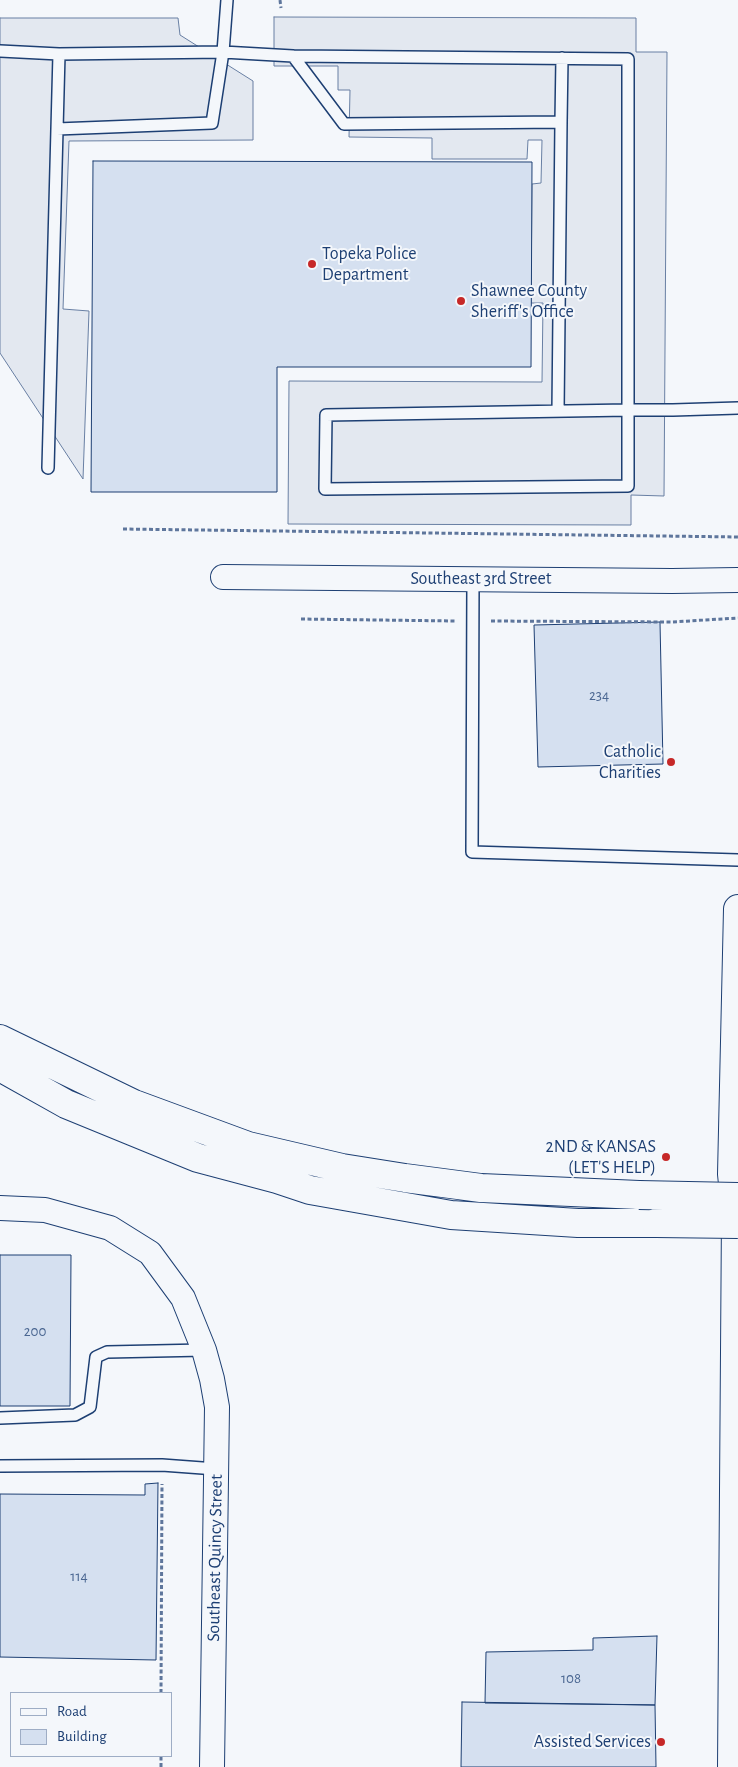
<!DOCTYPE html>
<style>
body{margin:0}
#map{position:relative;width:738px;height:1767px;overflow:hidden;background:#f4f7fb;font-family:"Alegreya Sans",sans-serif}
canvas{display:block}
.legend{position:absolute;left:10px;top:1692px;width:162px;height:65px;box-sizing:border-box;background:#f4f7fb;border:1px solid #9eadc5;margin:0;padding:6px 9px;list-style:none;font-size:15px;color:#1d3f73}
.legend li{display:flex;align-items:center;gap:10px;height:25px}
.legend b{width:25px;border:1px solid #9eadc5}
</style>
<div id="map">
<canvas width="738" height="1767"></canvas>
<ul class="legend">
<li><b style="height:6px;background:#f4f7fb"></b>Road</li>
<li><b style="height:14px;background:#d5e0f0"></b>Building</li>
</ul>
</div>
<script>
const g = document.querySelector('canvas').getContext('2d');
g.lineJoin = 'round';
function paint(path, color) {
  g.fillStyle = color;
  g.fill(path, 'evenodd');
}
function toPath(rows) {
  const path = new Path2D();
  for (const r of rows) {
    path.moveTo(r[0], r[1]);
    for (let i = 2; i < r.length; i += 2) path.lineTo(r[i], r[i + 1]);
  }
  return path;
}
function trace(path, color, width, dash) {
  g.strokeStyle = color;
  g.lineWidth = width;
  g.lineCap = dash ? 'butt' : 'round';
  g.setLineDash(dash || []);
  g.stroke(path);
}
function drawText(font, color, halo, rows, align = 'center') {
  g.font = font + ' "Alegreya Sans",sans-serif';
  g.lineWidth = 4;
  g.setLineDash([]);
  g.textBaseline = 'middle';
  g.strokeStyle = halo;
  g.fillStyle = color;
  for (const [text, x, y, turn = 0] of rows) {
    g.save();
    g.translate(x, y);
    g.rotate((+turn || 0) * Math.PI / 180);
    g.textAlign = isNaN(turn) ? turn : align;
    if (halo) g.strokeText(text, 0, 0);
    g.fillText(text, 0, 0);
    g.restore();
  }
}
const parking = toPath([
 [274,17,636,18,636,52,667,52,664,496,631,495,631,525,288,524,289,381,542,382,543,303,531,303,532,184,541,183,542,140,528,140,527,159,432,159,432,138,349,137,350,90,338,90,338,66,274,66,274,17],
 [0,18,178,18,180,35,253,81,253,140,69,141,63,309,89,311,83,479,0,353,0,18]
]);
paint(parking, '#e3e8f0');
trace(parking, '#687fa3', 1);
const building = toPath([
 [93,161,532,162,531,367,277,367,277,492,91,492,93,161],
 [660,622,663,764,538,767,534,625,660,622],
 [0,1255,71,1255,70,1406,0,1406,0,1255],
 [158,1483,156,1660,0,1657,0,1494,145,1495,145,1484,158,1483],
 [657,1636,655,1705,485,1703,486,1652,593,1650,593,1638,657,1636],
 [462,1702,655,1705,656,1767,461,1767,462,1702]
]);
paint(building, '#d5e0f0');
trace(building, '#1d3f73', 1);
const lane = toPath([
 [0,51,59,54,223,52,293,56,628,59,628,486,325,489,326,415,628,410,673,410,738,408],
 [293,56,344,124,561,122,558,411],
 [561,122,562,58],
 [57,129,212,123,223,52,227,0],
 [48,468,59,54],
 [473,579,472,852,738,860],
 [0,1418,75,1415,90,1407,96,1357,107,1352,204,1350],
 [0,1466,162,1465,216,1469]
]);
const street = toPath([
 [223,577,672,581,738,580],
 [0,1208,45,1210,110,1228,150,1253,183,1298,204,1350,212,1379,217,1407,212,1767]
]);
const secondary = toPath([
 [732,1767,736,1213,732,1174,738,909]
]);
const highway = toPath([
 [0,1039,134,1104,248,1146,342,1168,405,1178,481,1188,639,1195],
 [0,1067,66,1104,198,1158,277,1179,310,1190,451,1215,578,1223,656,1223]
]);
trace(lane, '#1d3f73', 14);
trace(street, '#1d3f73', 26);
trace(secondary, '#1d3f73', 30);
trace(highway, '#1d3f73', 30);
trace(toPath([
 [280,0,281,8],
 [123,529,738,537],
 [301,619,455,621],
 [491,621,672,622,738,618],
 [161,1693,162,1484],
 [161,1767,161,1756]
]), '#5e769c', 3, [4, 2.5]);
trace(lane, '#f4f7fb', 11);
trace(street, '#f4f7fb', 24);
trace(secondary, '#f4f7fb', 28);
trace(highway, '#f4f7fb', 28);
const highwayBridge = toPath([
 [639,1195,738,1197],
 [656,1223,738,1224]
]);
trace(highwayBridge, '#1d3f73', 30, []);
trace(highwayBridge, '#f4f7fb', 28);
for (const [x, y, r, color] of [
 [312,264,5,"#c62828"],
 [461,301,5,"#c62828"],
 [671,762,5,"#c62828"],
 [666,1157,5,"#c62828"],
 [661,1742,5,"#c62828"]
]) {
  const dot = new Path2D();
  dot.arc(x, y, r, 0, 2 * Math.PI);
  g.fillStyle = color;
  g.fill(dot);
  trace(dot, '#f4f7fb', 2);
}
drawText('15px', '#4b6792', null, [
 ["234",599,695],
 ["200",35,1331],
 ["114",79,1576],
 ["108",571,1678]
]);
drawText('18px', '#1d3f73', '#f4f7fb', [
 ["Topeka Police",322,254,"left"],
 ["Department",322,275,"left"],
 ["Shawnee County",471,291,"left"],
 ["Sheriff's Office",471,312,"left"],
 ["Catholic",661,752],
 ["Charities",661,773],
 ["2ND & KANSAS",656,1147],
 ["(LET'S HELP)",656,1168],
 ["Assisted Services",651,1742]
], 'right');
drawText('18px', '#1d3f73', '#f4f7fb', [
 ["Southeast 3rd Street",481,579],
 ["Southeast Quincy Street",215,1558,-89]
]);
</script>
